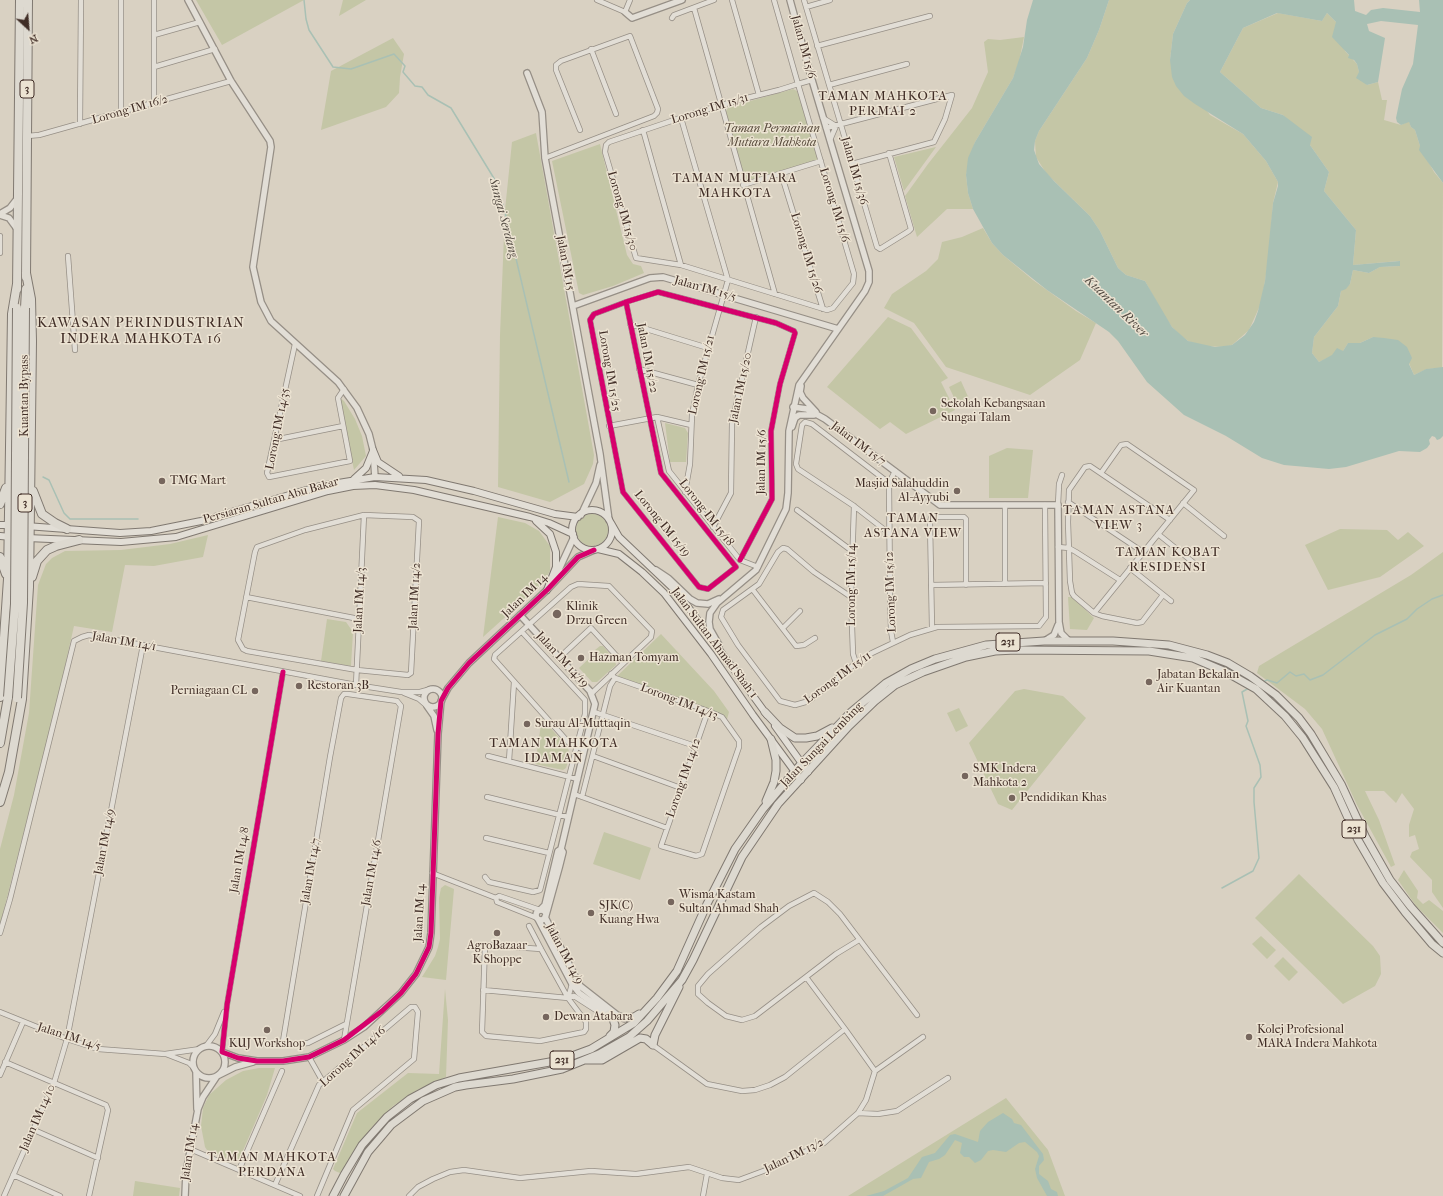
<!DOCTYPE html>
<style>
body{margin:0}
#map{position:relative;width:1443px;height:1196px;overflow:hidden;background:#d9d1c2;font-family:"IM FELL French Canon",serif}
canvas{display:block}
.north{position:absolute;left:8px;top:8px;width:40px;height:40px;-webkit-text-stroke:3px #ece3d2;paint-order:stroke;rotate:154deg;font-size:11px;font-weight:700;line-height:16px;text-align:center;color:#402d26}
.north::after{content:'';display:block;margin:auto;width:14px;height:18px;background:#402d26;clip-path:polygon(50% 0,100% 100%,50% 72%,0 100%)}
</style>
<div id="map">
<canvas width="1443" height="1196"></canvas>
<div class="north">N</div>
</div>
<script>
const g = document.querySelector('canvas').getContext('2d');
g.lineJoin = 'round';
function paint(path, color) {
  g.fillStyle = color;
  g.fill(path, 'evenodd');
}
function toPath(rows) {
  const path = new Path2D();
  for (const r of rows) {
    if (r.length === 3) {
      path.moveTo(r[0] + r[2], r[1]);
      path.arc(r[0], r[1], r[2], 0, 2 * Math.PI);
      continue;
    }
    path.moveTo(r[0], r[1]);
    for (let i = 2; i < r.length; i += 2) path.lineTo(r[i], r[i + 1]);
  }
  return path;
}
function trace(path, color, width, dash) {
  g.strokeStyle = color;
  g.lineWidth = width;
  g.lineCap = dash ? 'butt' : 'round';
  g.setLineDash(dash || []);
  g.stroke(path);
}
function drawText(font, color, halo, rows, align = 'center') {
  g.font = font + ' "IM FELL French Canon",serif';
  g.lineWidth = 3;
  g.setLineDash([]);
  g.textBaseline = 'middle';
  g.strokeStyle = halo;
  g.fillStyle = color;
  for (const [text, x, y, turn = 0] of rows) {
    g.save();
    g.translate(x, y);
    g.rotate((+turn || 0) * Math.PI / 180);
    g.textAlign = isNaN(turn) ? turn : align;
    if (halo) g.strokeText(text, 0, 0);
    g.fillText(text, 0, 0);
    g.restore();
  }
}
paint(toPath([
 [196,0,304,0,222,45],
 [343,0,366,0,339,16],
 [1109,0,1190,0,1187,3,1173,34,1170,60,1210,115,1243,134,1266,161,1278,182,1273,203,1269,254,1262,301,1249,330,1232,345,1225,347,1202,346,1188,341,1180,335,1172,327,1163,314,1145,281,1126,275,1118,268,1100,231,1090,216,1046,173,1036,157,1035,141,1039,131,1087,58,1099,30],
 [1278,13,1322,21,1327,13,1336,22,1345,51,1357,64,1359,72,1367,85,1378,82,1382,100,1387,100,1384,120,1401,125,1409,121,1411,127,1415,130,1420,146,1434,172,1443,183,1442,368,1427,369,1414,375,1409,363,1373,337,1360,343,1348,343,1343,351,1319,362,1312,353,1314,337,1338,306,1341,291,1350,284,1353,270,1369,273,1380,267,1400,266,1399,261,1353,265,1356,230,1324,191,1329,172,1310,145,1283,115,1261,108,1220,72,1243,28],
 [1024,37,1019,62,1013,78,975,142,966,175,968,193,973,209,947,209,917,237,905,196,928,164,972,108,988,72,984,42,988,39,1000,40],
 [393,38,404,54,400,77,399,93,386,107,321,130,331,71],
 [793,89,797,91,821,161,743,185,726,111,729,107],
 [536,133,594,455,593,464,584,484,550,502,498,487,500,335,505,210,512,142],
 [600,144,627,255,633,264,641,266,644,273,613,286,583,295,579,293,552,161],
 [936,147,904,191,894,157],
 [983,228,992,243,1003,255,1033,280,1076,311,1096,323,1080,360,1030,395,946,367,914,323,884,308,892,294,926,271,938,259,942,242,962,237],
 [888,317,911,328,948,378,941,382,955,410,906,434,890,422,880,429,827,387],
 [961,381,970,401,958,406,949,387],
 [339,397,344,401,355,419,362,436,366,456,354,470],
 [665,423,685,428,688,433,686,462,670,462],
 [1007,448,1033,450,1028,498,989,498,989,456],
 [592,530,16],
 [498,517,525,523,539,531,550,546,550,571,543,583,483,637],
 [1340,529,1387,530,1398,540,1408,532,1424,546,1380,577,1328,590,1305,545],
 [208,535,203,557,154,566,125,565,112,632,74,626,57,702,0,925,0,849,14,795,29,713,38,585,46,564,52,558,65,551,121,550,170,544],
 [1443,552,1443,908,1432,892,1432,880,1410,857,1412,852,1419,849,1415,835,1409,837,1409,825,1414,809,1402,793,1396,803,1384,791,1365,791,1379,820,1395,865,1391,867,1357,805,1322,729,1305,709,1257,673,1259,666,1411,575],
 [1068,597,1072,597,1094,618,1087,630,1070,629],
 [327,619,346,622,353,632,351,666,321,661],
 [661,634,714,691,729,712,726,723,722,717,615,678],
 [600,646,603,646,615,660,616,665,597,682,592,682,579,668,595,653,597,653,597,651,595,650],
 [1024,689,1063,696,1086,718,1012,810,998,804,969,743,1015,691],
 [959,708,968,726,956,732,947,713],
 [542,718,568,748,570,756,566,768,563,770,535,764],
 [604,832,651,848,640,880,593,864],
 [1404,870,1418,891,1417,898,1423,904,1429,900,1443,911,1443,933,1416,906,1398,880],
 [1299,874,1373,946,1380,956,1381,974,1375,986,1343,1004,1255,918],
 [445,885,454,889,446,980,422,977,435,956,438,947,440,939,439,898,441,888],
 [1261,936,1276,950,1267,959,1252,944],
 [1283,957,1298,972,1289,981,1274,966],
 [445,989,448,1020,446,1077,417,1090,393,1106,372,1127,342,1172,340,1173,335,1171,333,1169,357,1113,408,1073,439,1074],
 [259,1068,275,1068,267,1095,239,1160,234,1162,207,1150,205,1147,201,1126,203,1108,209,1095,226,1080,243,1071],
 [1006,1098,1048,1150,1065,1196,848,1196],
 [135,1181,180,1188,179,1196,133,1196]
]), '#c4c6a6');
paint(toPath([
 [1033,0,1109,0,1099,30,1087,58,1039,131,1035,141,1034,150,1039,164,1054,181,1090,216,1100,231,1118,268,1126,275,1145,281,1172,327,1188,341,1215,347,1232,345,1245,335,1254,322,1258,311,1265,281,1273,203,1278,186,1278,182,1266,161,1243,134,1195,104,1184,96,1176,86,1172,77,1170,60,1173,34,1187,3,1190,0,1354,0,1355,11,1366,15,1371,10,1383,8,1420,12,1419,0,1443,0,1443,183,1419,150,1420,146,1415,130,1411,127,1409,122,1401,125,1397,122,1396,118,1402,89,1413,64,1418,25,1381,21,1367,24,1369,31,1385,38,1378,82,1367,85,1356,78,1359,72,1357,64,1354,60,1348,58,1349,55,1332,37,1336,22,1327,13,1322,21,1277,13,1243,28,1220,72,1261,108,1283,115,1312,137,1310,145,1329,172,1324,191,1356,230,1353,265,1400,261,1400,266,1380,267,1369,273,1353,270,1350,284,1346,289,1341,291,1338,306,1314,337,1312,353,1319,362,1332,355,1337,348,1343,351,1348,343,1360,343,1373,337,1384,338,1398,340,1407,347,1412,358,1409,364,1414,375,1426,369,1443,367,1443,436,1440,439,1437,440,1435,437,1432,436,1429,440,1430,444,1427,448,1420,452,1399,451,1346,467,1329,469,1284,465,1262,458,1226,436,1184,415,1147,382,1118,341,1109,332,1047,290,1003,255,992,243,973,209,968,193,966,175,968,158,975,142,1013,78,1023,47,1027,20],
 [1003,1113,1012,1119,1014,1123,1021,1125,1043,1154,1044,1160,1039,1166,1039,1174,1048,1181,1051,1189,1057,1192,1058,1196,1047,1196,1037,1178,1035,1169,1039,1156,1037,1152,1025,1142,1019,1143,1006,1152,993,1150,988,1151,981,1160,975,1163,969,1157,964,1157,960,1153,962,1143,955,1140,945,1155,939,1159,929,1162,921,1178,913,1179,883,1196,866,1196,884,1191,908,1178,922,1157,935,1153,950,1135,955,1134,978,1142,980,1131,988,1122]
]), '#a9c0b4');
trace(toPath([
 [304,0,306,19,309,30,333,67,351,69,394,54,405,66,403,72,415,86,422,87,428,95,451,108,495,180,504,208,569,482],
 [43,477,49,480,64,513,70,519,138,519],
 [1263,682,1267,680,1277,683,1290,672,1296,676,1304,674,1310,680,1323,675,1375,635,1407,619,1417,609,1432,599,1443,595],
 [1222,888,1253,871,1259,858,1254,802,1254,788,1261,777,1260,765,1246,726,1248,721,1242,692,1249,688]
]), '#a9c0b4', 1.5);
const minor = toPath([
 [597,0,625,12,630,0],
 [732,0,759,95],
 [774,0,798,84,854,274,853,283,833,308,827,310,681,265,636,258,605,152,606,145,609,142,701,111,739,100,779,90,798,84,812,80],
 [804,0,877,247,880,249,909,231,911,229,889,153],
 [806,7,830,0],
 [694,8,775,294],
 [672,18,674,15,714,0],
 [154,35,200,22],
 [817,46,930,16],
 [591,49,616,114],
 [154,67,215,49],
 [829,85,907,64],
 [154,103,154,0],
 [121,112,121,0],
 [681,118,728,280],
 [823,118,836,126,830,140],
 [80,124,81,0],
 [826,128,952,95],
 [643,130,681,265],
 [27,136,39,135,231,81],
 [545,158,654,116,657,113,658,109,630,36,561,61,556,65,556,70,580,130],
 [852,164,934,142,945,119,952,95],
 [781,173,823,309],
 [743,185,821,161],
 [0,236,0,253],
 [68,256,75,350],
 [626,302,661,473,736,567,708,589,699,587,623,492,590,320,594,314,626,302,658,292,776,323,794,331,795,333,780,384,771,431,772,499,740,560],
 [630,324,708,348],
 [295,344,267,473,269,477,350,461,338,398,344,389],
 [639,369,698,385],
 [657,417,669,471,740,560,758,567],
 [609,426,657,417,691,425],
 [274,440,343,426],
 [889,483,812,424,805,422,802,425,796,464,798,469,854,506,890,534],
 [685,492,690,464,692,415,698,385,728,280],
 [1068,502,1143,552],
 [1183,503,1224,536],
 [1005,505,1005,584],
 [1058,505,1059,484,1062,475],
 [854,506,851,597,853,654,856,663],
 [797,510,852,551],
 [364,515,413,517,419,521,411,673,408,675,357,670,247,651,243,649,238,640,255,552,257,547,305,530,364,515],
 [713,527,731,493,732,423,756,317],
 [1158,534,1199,567],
 [1058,547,1069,548,1076,552,1120,580],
 [1130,568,1171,601],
 [931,585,1046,583],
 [753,590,796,646,804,645,815,638],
 [1163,595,1142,622,1137,623,1102,616,1094,613,1074,596,1072,593,1070,581,1068,522,1069,490,1085,467,1090,466,1170,520],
 [246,597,359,619],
 [851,597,814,572,787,549,783,548,778,552,759,584,723,610,721,617,738,645,780,701,795,705,809,701,856,663,872,653,910,635,937,627,1039,626,1046,617,1045,505],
 [1094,613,1194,490,1127,444,1121,445,1101,473],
 [783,628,800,611],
 [932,628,930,522,931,518,934,517,964,517,966,519,966,585],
 [893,642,891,631,890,590,889,483,895,471],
 [559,658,591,628,623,663],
 [611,674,615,678,664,695,708,711,722,717,739,741,739,747,702,854,696,856,661,846,708,711],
 [356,685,364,515],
 [404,693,419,699,427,706],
 [594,712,695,746],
 [584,750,569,743,494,659,495,655,571,587,578,584,609,586,652,631,651,637,592,693],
 [488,756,578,779],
 [593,756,681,788],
 [509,761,514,682],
 [574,794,667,828],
 [487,797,568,817],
 [582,797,610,686,615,678],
 [486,838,549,853],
 [432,873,496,898,497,902,537,918],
 [485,877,489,882,533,892,540,890,585,714,585,700,522,632],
 [496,898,499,896,540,910],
 [529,926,541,949,568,998,586,1022,586,1029,584,1032,540,1041,486,1036,482,1032,485,945,541,949],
 [0,933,10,899,74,641,82,637,89,635,356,685,401,692,420,692,431,689],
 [806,977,836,954,859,940],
 [483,990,568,998,574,996,602,1014,608,1014],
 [568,998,572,984],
 [0,1012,67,1039,98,1049,165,1054,200,1049],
 [845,1029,806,977,755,1016,742,1020,726,1016,708,1003,698,994,698,986,708,974,761,927,789,906,814,893,828,902,840,914,917,1015],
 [344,1040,401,706,397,701,348,694,344,694,341,698,330,757,283,1041,290,1045,308,1043,346,1024],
 [206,1046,215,1034,224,1012],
 [222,1052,227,1005,283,672],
 [166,1054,189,1063,195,1069],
 [309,1057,323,1082],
 [5,1062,106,1105,108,1110,89,1196],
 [875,1071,923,1037],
 [0,1075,23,1022],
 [858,1113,878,1114,897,1111,948,1078],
 [34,1130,98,1158],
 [190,1149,300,1196],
 [239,1170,282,1071],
 [13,1175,60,1196],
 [275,1185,319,1085,411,1007,415,1007,418,1012,414,1059,353,1110,317,1196],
 [4,1196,54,1083,67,1039,143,645],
 [409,1196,418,1187,433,1179,450,1172,464,1170,520,1178,591,1171,636,1174,689,1167,722,1178,739,1180,766,1170,824,1143,858,1113,866,1100,875,1071,845,1029,785,1077,770,1085,755,1090,742,1091,707,1084,653,1045],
 [703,1196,707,1174]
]);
const tertiary = toPath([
 [188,0,231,81,270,141,271,147,253,267,261,302,271,321,338,382,357,408,369,434,373,450,375,477],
 [625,12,632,18,682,0],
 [527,73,542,112,545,158,600,454,609,520],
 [0,214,10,208,17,199],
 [0,215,9,218,17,229],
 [573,306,650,278,663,277,838,329],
 [801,386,800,392,803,398,816,412],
 [793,407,807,409,825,419,940,505,1058,505,1059,622,1061,633,1069,641],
 [792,427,795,418,799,415,814,415],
 [581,515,596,483,600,465],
 [656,570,668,578,690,599,697,603,708,604,719,599],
 [555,578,574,537],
 [520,615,590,691,595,704,561,849,563,852,559,868,546,915],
 [1046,640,1054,635,1058,625],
 [719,645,710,629,709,622,710,613,717,603,756,570,786,509,788,493,789,431,799,385,865,291,869,282,869,271,812,80,790,0],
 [433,698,9],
 [427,706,434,716,437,730],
 [540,910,545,905,558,851,561,849],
 [541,915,5],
 [545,917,580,986,617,1015,624,1018],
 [538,919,572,984,579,993,608,1014],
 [209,1062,16],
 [222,1052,238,1058,257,1061,283,1061,309,1057,344,1040,364,1027,401,993,416,974,429,947,431,933,438,734,441,701,448,688,469,663,547,590,578,557,594,550],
 [196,1072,197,1109],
 [185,1196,186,1173,198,1109,203,1097,217,1076,235,1067,253,1062]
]);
const secondary = toPath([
 [373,450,378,462,399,476],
 [354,479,366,468,373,451],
 [592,530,20],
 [536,521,550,534,556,552,556,567,547,590],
 [611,523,619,537,678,593,767,715],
 [0,525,12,525],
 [26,526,120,533,151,531,201,521,320,486,375,477,426,480,474,491,555,514,578,517],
 [0,536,12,537],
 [27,538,121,542,176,537,328,491,353,486,375,485,414,490,530,517,549,523,573,534],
 [598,549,619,554,642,572,664,593,711,654,753,715,801,780],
 [775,726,808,772]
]);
const primary = toPath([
 [765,712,780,728,795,738,806,738,817,736,832,728],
 [766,801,774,782,776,771,776,760,771,739],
 [608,1014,613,1019,615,1025,614,1032,610,1036],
 [624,1018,634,1017,639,1014],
 [653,1045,655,1035,679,987],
 [586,1060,602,1060,640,1038,646,1039,653,1045],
 [333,1196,344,1175,362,1145,387,1117,410,1099,436,1085,459,1078,561,1060,591,1049,634,1023,657,998,677,971,707,904,735,849,763,809,801,764,850,713,886,683,911,669,935,659,986,645,1044,641,1113,641,1169,645,1207,655,1228,663,1250,676,1276,695,1299,718,1311,734,1341,784,1365,836,1390,880,1411,907,1443,943],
 [344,1196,368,1152,380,1138,391,1125,423,1101,455,1087,466,1085,513,1079,562,1069,599,1054,629,1037,647,1021,682,980,693,960,742,857,778,804,849,726,875,701,895,685,923,672,966,657,995,651,1016,650,1149,651,1193,658,1226,672,1256,689,1285,716,1303,738,1334,787,1358,840,1383,883,1405,912,1432,944,1443,953]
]);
const trunk = toPath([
 [26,277,28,0],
 [17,289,20,0],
 [25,308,26,289],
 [33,491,42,514,55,523,67,529],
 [0,504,6,488],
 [0,557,6,574],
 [32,577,37,561,47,550,56,546,79,540],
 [0,697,8,579,12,314,17,284],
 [0,743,8,697],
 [0,802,9,772,22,699,29,587,32,341,31,299,26,273]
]);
trace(minor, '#968f86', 6);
trace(tertiary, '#968f86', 8);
trace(secondary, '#807971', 8);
trace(primary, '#807971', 9);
trace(trunk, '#807971', 10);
trace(minor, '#e2ded6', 4.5);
trace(tertiary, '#e2ded6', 5.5);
trace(secondary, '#e2ded6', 6);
trace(primary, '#ddd9d0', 7);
trace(trunk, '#ddd9d0', 8);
const trunkBridge = toPath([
 [8,697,15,604,17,308],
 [17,698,23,603,25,308]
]);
trace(trunkBridge, '#807971', 10, []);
trace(trunkBridge, '#ddd9d0', 8);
trace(toPath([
 [626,302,661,473,736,567,708,589,699,587,623,492,590,320,594,314,626,302,658,292,776,323,794,331,795,333,780,384,771,431,772,499,740,560],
 [283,672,227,1005,222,1052,238,1058,257,1061,283,1061,309,1057,344,1040,382,1011,401,993,416,974,429,947,431,933,438,734,441,701,448,688,469,663,547,590,578,557,594,550]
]), '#d6006c', 5);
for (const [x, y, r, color] of [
 [933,411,4,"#76665d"],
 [162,481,4,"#76665d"],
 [957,491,4,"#76665d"],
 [557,614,5,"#76665d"],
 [581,658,4,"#76665d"],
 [1149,682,4,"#76665d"],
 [299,686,4,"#76665d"],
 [255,691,4,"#76665d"],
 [527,724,4,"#76665d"],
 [965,776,4,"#76665d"],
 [1012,798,4,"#76665d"],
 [671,902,4,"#76665d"],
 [591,913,4,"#76665d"],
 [497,933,4,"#76665d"],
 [546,1017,4,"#76665d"],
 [267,1030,4,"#76665d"],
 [1249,1037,4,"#76665d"]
]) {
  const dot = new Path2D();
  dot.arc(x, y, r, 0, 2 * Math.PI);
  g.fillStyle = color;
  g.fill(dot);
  trace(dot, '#ece3d2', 1.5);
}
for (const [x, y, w] of [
 [27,89,14],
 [25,503,14],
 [1008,642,24],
 [1354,829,24],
 [562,1060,24]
]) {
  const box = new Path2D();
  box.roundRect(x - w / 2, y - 9, w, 18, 3);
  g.fillStyle = '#ece3d2';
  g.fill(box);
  trace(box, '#402d26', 1);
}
drawText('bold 11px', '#402d26', null, [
 ["3",27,89],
 ["3",25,503],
 ["231",1008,642],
 ["231",1354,829],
 ["231",562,1060]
]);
drawText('12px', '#402d26', '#ece3d2', [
 ["Jalan IM 15/6",803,47,75],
 ["Lorong IM 15/31",710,109,-17],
 ["Lorong IM 16/2",130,110,-16],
 ["Jalan IM 15/36",854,171,74],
 ["Lorong IM 15/6",834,205,73],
 ["Lorong IM 15/30",622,211,74],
 ["Lorong IM 15/26",806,253,73],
 ["Jalan IM 15",565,263,79],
 ["Jalan IM 15/5",705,289,16],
 ["Jalan IM 15/22",647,358,79],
 ["Lorong IM 15/25",609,371,80],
 ["Lorong IM 15/21",702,375,-77],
 ["Jalan IM 15/20",741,388,-78],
 ["Kuantan Bypass",25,396,-90],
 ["Lorong IM 14/35",278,429,-79],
 ["Jalan IM 15/7",858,444,37],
 ["Jalan IM 15/6",762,462,-89],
 ["Persiaran Sultan Abu Bakar",271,501,-16],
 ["Lorong IM 15/18",706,513,52],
 ["Lorong IM 15/19",662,524,51],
 ["Lorong IM 15/14",852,585,-90],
 ["Lorong IM 15/12",891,592,-92],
 ["Jalan IM 14/2",415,596,-87],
 ["Jalan IM 14",525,596,-44],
 ["Jalan IM 14/3",360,600,-87],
 ["Jalan IM 14/1",124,642,10],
 ["Jalan Sultan Ahmad Shah 1",714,643,53],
 ["Jalan IM 14/19",562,660,47],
 ["Lorong IM 15/11",838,678,-36],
 ["Lorong IM 14/13",679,702,21],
 ["Jalan Sungai Lembing",822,745,-46],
 ["Lorong IM 14/12",684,778,-71],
 ["Jalan IM 14/9",105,842,-79],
 ["Jalan IM 14/8",240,860,-80],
 ["Jalan IM 14/7",311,871,-80],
 ["Jalan IM 14/6",372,873,-80],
 ["Jalan IM 14",420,913,-87],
 ["Jalan IM 14/9",564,954,62],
 ["Jalan IM 14/5",69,1037,18],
 ["Lorong IM 14/16",353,1057,-42],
 ["Jalan IM 14/10",38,1118,-66],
 ["Jalan IM 14",190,1152,-81],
 ["Jalan IM 13/2",794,1156,-26]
]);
drawText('italic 12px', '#574a3b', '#ece3d2', [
 ["Taman Permainan",772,129],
 ["Mutiara Mahkota",772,143]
]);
drawText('12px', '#402d26', '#ece3d2', [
 ["Sekolah Kebangsaan",941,404],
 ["Sungai Talam",941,418],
 ["TMG Mart",170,481],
 ["Masjid Salahuddin",949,484,"right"],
 ["Al-Ayyubi",949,498,"right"],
 ["Klinik",566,607],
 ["Drzu Green",566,621],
 ["Hazman Tomyam",589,658],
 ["Jabatan Bekalan",1157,675],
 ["Air Kuantan",1157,689],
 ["Restoran 3B",307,686],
 ["Perniagaan CL",247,691,"right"],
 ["Surau Al-Muttaqin",535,724],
 ["SMK Indera",973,769],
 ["Mahkota 2",973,783],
 ["Pendidikan Khas",1020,798],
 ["Wisma Kastam",679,895],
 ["Sultan Ahmad Shah",679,909],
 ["SJK(C)",599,906],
 ["Kuang Hwa",599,920],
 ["AgroBazaar",497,946,"center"],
 ["K Shoppe",497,960,"center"],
 ["Dewan Atabara",554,1017],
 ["Kolej Profesional",1257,1030],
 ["MARA Indera Mahkota",1257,1044],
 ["KUJ Workshop",267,1044,"center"]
], 'left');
g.letterSpacing = '1px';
drawText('13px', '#402d26', '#ece3d2', [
 ["TAMAN MAHKOTA",883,97],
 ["PERMAI 2",883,112],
 ["TAMAN MUTIARA",735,179],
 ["MAHKOTA",735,194],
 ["TAMAN ASTANA",1119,511],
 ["VIEW 3",1119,526],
 ["TAMAN",913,519],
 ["ASTANA VIEW",913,534],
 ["TAMAN KOBAT",1168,553],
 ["RESIDENSI",1168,568],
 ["TAMAN MAHKOTA",554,744],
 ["IDAMAN",554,759],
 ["TAMAN MAHKOTA",272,1158],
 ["PERDANA",272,1173]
]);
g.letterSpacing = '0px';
drawText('italic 13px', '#514941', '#ece3d2', [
 ["Sungai Serdang",503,218,75],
 ["Kuantan River",1116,307,44]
]);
g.letterSpacing = '1px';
drawText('14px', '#402d26', '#ece3d2', [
 ["KAWASAN PERINDUSTRIAN",141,324],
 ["INDERA MAHKOTA 16",141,340]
]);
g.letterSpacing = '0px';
</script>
